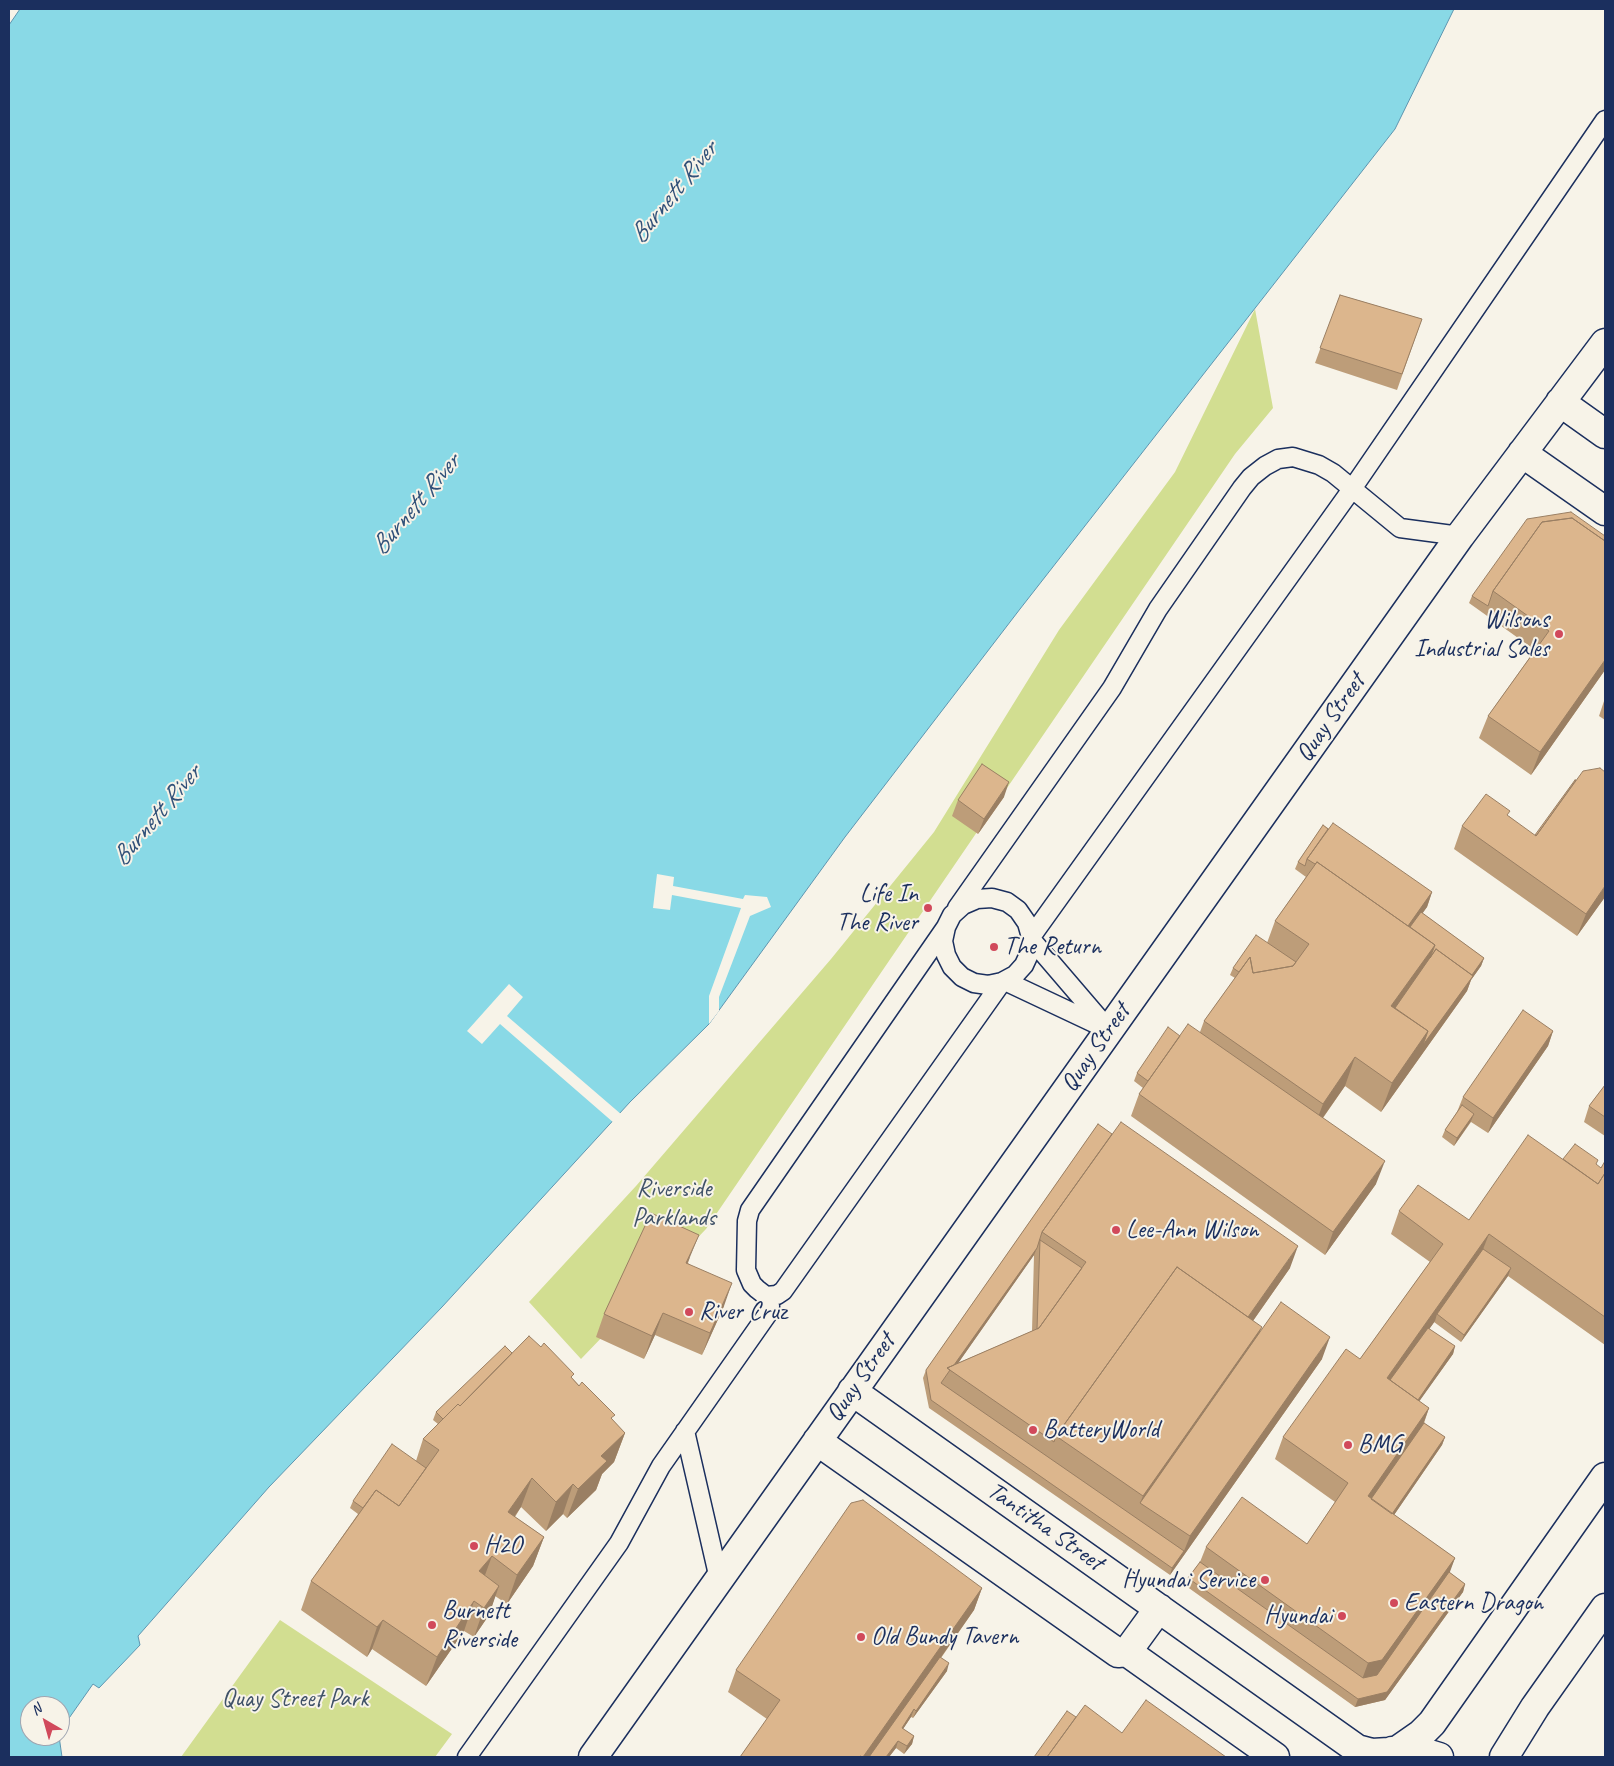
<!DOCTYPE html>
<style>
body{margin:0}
#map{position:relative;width:1614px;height:1766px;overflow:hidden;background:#f7f3e8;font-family:Caveat,sans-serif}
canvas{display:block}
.frame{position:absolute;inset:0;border:10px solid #1b2f5e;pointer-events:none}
.north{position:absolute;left:20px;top:1696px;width:50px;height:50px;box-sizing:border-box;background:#f7f3e8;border:1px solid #9fa5b1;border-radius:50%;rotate:322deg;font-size:14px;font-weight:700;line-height:20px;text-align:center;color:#1b2f5e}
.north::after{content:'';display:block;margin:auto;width:18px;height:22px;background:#d1495b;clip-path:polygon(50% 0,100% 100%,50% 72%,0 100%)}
</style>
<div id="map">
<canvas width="1614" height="1766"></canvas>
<div class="frame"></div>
<div class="north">N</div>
</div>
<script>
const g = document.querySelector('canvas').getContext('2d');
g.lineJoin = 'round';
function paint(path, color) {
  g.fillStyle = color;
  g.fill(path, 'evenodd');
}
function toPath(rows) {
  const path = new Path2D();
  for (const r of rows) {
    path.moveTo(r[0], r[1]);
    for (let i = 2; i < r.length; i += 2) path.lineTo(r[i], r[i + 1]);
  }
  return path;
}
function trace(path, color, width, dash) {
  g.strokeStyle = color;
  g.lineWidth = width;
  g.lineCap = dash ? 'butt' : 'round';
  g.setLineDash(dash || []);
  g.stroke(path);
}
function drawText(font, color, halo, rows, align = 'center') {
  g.font = font + ' Caveat,sans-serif';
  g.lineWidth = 4;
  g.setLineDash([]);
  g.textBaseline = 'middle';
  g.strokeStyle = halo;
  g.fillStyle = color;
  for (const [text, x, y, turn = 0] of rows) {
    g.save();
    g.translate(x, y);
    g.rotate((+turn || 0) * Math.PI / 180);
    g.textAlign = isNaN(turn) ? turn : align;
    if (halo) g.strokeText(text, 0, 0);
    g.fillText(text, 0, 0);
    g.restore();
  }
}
paint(toPath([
 [1255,309,1273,408,1235,454,706,1229,581,1359,529,1302,636,1186,831,959,934,832,1059,630,1175,472],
 [280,1620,452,1734,435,1757,181,1757]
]), '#d2de91');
const water = toPath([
 [20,9,1454,9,1395,129,1020,609,845,837,709,1024,630,1102,442,1307,269,1487,138,1636,140,1645,99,1688,93,1684,60,1731,60,1706,30,1706,30,1736,59,1736,62,1757,9,1757,9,25,20,9]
]);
paint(water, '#89d9e6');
trace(water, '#5d95b0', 1);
paint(toPath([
 [657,874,674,877,673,886,743,899,745,895,767,897,771,907,750,916,719,997,719,1011,709,1024,709,996,741,908,672,895,670,910,653,908],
 [509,984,523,997,507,1016,622,1115,614,1123,500,1024,482,1044,467,1031]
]), '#f7f3e8');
const lane = toPath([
 [957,908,1112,688,1158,609,1242,488,1251,477,1265,466,1278,459,1293,457,1319,465,1333,473,1400,528,1460,536],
 [946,927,750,1210,747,1221,746,1270,752,1284,757,1289,766,1296,777,1295,783,1291,1002,982,1015,975,1024,965,1030,952,1031,937,1027,923,1018,910,1007,902,992,898,977,899,963,905,952,915,946,927,943,941,946,955,952,967,962,977,974,983,988,985,1002,982],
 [1031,937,1352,489,1605,120],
 [1005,981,1109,1030,1031,939],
 [685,1431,719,1579],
 [467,1757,619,1543,661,1466,769,1312,770,1306,766,1296]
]);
const secondary = toPath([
 [1560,402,1605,434],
 [1522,453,1605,511],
 [852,1391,1357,1749,1372,1753,1389,1752],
 [817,1441,1118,1653,1127,1652,1275,1757],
 [1127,1652,1159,1608],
 [1398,1750,1421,1734,1432,1723,1605,1477],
 [1392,1751,1416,1750,1439,1757],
 [593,1757,1460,536,1605,343],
 [1504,1757,1535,1707,1605,1608]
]);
trace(lane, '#1b2f5e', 21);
trace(secondary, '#1b2f5e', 31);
trace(lane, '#f7f3e8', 18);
trace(secondary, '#f7f3e8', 28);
paint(toPath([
 [1340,295,1422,319,1397,390,1315,363],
 [1605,536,1605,670,1531,775,1479,738,1488,716,1535,650,1469,603,1472,596],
 [1605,698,1605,720,1599,716],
 [1004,797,978,834,952,816,958,800],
 [1509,816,1605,897,1577,936,1454,849,1462,826],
 [1323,825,1432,892,1427,907,1422,913,1484,958,1481,966,1471,980,1467,991,1381,1112,1345,1086,1323,1118,1376,1184,1325,1255,1131,1116,1139,1094,1143,1088,1134,1081,1137,1073,1180,1036,1200,1032,1204,1021,1235,978,1230,975,1233,968,1267,943,1275,921,1306,877,1295,869,1298,862],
 [1553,1031,1548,1046,1488,1133,1471,1122,1454,1146,1442,1137,1445,1130,1457,1112,1463,1097],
 [1605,1085,1605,1136,1584,1122,1589,1106],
 [1098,1124,1290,1268,1253,1321,1260,1332,1322,1359,1170,1575,929,1408,923,1378,926,1370],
 [1034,1255,1032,1331,958,1363],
 [1563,1159,1596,1165,1601,1168,1605,1161,1605,1345,1508,1276,1461,1342,1434,1322,1435,1321,1429,1329,1455,1346,1453,1354,1419,1401,1429,1408,1424,1423,1445,1437,1442,1445,1394,1515,1455,1558,1449,1572,1465,1584,1463,1592,1385,1700,1355,1707,1186,1586,1188,1578,1200,1562,1206,1547,1307,1544,1335,1502,1275,1459,1283,1437,1360,1359,1430,1262,1391,1234,1399,1211,1469,1220],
 [690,1257,688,1263,724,1306,702,1355,655,1335,644,1359,596,1337,604,1314],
 [512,1353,573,1379,625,1433,614,1462,602,1474,596,1490,567,1518,563,1514,546,1531,521,1507,515,1517,544,1537,533,1566,507,1604,495,1596,489,1615,474,1637,464,1631,426,1686,372,1649,367,1657,301,1610,311,1581,358,1514,350,1508,353,1501,416,1461,423,1439,438,1424,433,1420,436,1412],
 [982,1588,974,1610,941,1658,947,1671,913,1718,911,1717,903,1729,914,1736,912,1744,904,1754,896,1748,889,1757,740,1757,767,1719,728,1692,736,1670]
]), '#bd9d79');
paint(toPath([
 [1605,660,1605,670,1531,775,1540,752],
 [1009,782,1004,797,978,834,984,819],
 [1605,886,1605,897,1577,936,1586,914],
 [1432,892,1427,907,1401,944,1406,928],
 [1435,945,1427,966,1390,1022,1391,1006],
 [1484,958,1481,966,1471,980,1467,991,1381,1112,1392,1083,1428,1031,1467,982],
 [1553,1031,1548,1046,1488,1133,1493,1118],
 [1355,1057,1345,1086,1312,1133,1323,1104],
 [1474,1114,1471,1121,1454,1146,1457,1138],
 [1385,1161,1376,1184,1325,1255,1333,1232],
 [1489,1234,1480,1257,1437,1314,1435,1321,1383,1394,1387,1378],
 [699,1235,690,1257,678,1285,686,1263],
 [1298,1246,1290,1268,1236,1345,1244,1323],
 [1037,1248,1034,1255,952,1372,950,1370],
 [1511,1268,1508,1276,1461,1342,1464,1335],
 [732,1283,724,1306,702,1355,710,1333],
 [663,1313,655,1335,644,1359,652,1336],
 [1262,1327,1251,1356,1140,1503,1143,1496],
 [1330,1337,1322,1359,1170,1575,1172,1568,1184,1551,1190,1536],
 [1455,1346,1453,1354,1406,1420,1409,1412],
 [1429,1408,1421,1430,1364,1512,1368,1496],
 [625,1433,614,1462,602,1474,596,1490,567,1518,578,1489,601,1456],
 [1445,1437,1442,1445,1381,1534,1383,1526],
 [532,1478,521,1507,497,1541,508,1512],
 [573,1484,563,1514,546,1531,556,1502],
 [544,1537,533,1566,507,1604,517,1575],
 [492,1556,481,1586,479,1571],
 [1455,1558,1447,1580,1374,1682,1360,1685,1368,1663],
 [1465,1584,1463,1592,1385,1700,1355,1707,1358,1699],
 [499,1586,489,1615,474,1637,484,1608],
 [982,1588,974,1610,871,1757,863,1757],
 [474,1601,464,1631,426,1686,437,1657],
 [383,1620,372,1649,367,1657,377,1627],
 [949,1663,947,1671,913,1718,916,1711],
 [914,1709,911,1717,899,1735,902,1728],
 [914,1736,912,1744,904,1754,907,1746],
 [898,1741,896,1748,889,1757,886,1757]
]), '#9a7f63');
const building = toPath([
 [1340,295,1422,319,1402,374,1320,348,1340,295],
 [1571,512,1605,536,1605,541,1572,518,1542,522,1493,591,1488,606,1472,596,1527,519,1571,512],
 [1572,518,1605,541,1605,660,1540,752,1488,716,1549,631,1493,591,1542,522,1572,518],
 [982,764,1009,782,984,819,958,800,982,764],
 [1600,768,1605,772,1605,886,1586,914,1462,826,1486,794,1510,811,1507,815,1536,836,1583,771,1600,768],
 [1575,780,1576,780,1536,836,1535,835,1575,780],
 [1333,823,1432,892,1408,926,1317,862,1315,864,1307,859,1333,823],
 [1323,825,1328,829,1307,859,1305,866,1298,862,1323,825],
 [1317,862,1435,945,1391,1006,1428,1031,1392,1083,1355,1057,1323,1104,1204,1021,1250,957,1253,973,1293,966,1309,944,1275,921,1317,862],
 [1421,912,1484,958,1472,975,1436,949,1430,958,1435,945,1410,927,1421,912],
 [1256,935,1296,962,1293,966,1253,973,1250,957,1239,972,1233,968,1256,935],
 [1436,949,1473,976,1423,1045,1428,1031,1395,1008,1436,949],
 [1523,1010,1553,1031,1493,1118,1463,1097,1523,1010],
 [1188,1024,1385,1161,1333,1232,1139,1094,1188,1024],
 [1168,1027,1180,1036,1148,1081,1137,1073,1168,1027],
 [1605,1085,1605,1117,1589,1106,1605,1085],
 [1462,1105,1474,1114,1457,1138,1445,1130,1462,1105],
 [1121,1122,1298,1246,1248,1317,1177,1267,1056,1436,1054,1442,947,1368,1039,1328,1086,1262,1042,1232,1121,1122],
 [1098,1124,1112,1134,1042,1232,1037,1248,954,1365,947,1368,950,1370,941,1383,1184,1551,1172,1568,931,1400,926,1370,1098,1124],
 [1528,1135,1598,1184,1605,1173,1605,1317,1489,1234,1387,1378,1429,1408,1368,1496,1455,1558,1382,1660,1368,1663,1206,1547,1242,1497,1307,1544,1348,1483,1283,1437,1346,1349,1360,1359,1443,1244,1399,1211,1418,1185,1469,1220,1528,1135],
 [1575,1144,1598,1160,1596,1164,1601,1168,1605,1161,1605,1173,1598,1184,1563,1159,1575,1144],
 [651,1213,699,1235,686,1263,732,1283,710,1333,663,1313,652,1336,604,1314,651,1213],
 [1040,1240,1082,1268,1039,1328,1037,1329,1040,1240],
 [1483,1249,1511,1268,1464,1335,1437,1314,1483,1249],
 [1177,1267,1262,1327,1143,1496,1056,1436,1177,1267],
 [1281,1302,1330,1337,1190,1536,1140,1503,1281,1302],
 [1428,1328,1455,1346,1418,1400,1390,1380,1428,1328],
 [529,1336,541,1347,544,1343,574,1374,571,1377,579,1386,582,1382,615,1415,611,1418,625,1433,601,1456,607,1461,578,1489,573,1484,556,1502,532,1478,508,1512,544,1537,517,1575,492,1556,479,1571,499,1586,484,1608,474,1601,437,1657,383,1620,377,1627,311,1581,376,1490,399,1506,439,1450,423,1439,458,1404,460,1406,529,1336],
 [505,1346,512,1353,460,1406,458,1404,443,1419,436,1412,505,1346],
 [1424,1423,1445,1437,1392,1514,1371,1499,1424,1423],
 [392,1444,426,1468,399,1506,376,1490,363,1508,353,1501,392,1444],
 [863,1500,982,1588,863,1757,860,1756,859,1757,740,1757,780,1700,736,1670,851,1503,863,1500],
 [1200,1562,1363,1678,1377,1675,1449,1572,1465,1584,1387,1692,1358,1699,1188,1578,1200,1562],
 [940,1657,949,1663,916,1711,914,1709,902,1728,914,1736,907,1746,898,1741,886,1757,869,1757,940,1657],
 [1146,1700,1226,1757,1047,1757,1085,1705,1122,1733,1146,1700],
 [1067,1711,1076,1717,1047,1757,1034,1757,1067,1711]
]);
paint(building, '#dcb68d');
trace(building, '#9a7f63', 1);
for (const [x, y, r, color] of [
 [1559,634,5,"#d1495b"],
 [928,908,5,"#d1495b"],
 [994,947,5,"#d1495b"],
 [1116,1230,5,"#d1495b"],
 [689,1312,5,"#d1495b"],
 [1033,1430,5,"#d1495b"],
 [1348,1445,5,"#d1495b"],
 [474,1546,5,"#d1495b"],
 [1265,1580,5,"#d1495b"],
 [1394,1603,5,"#d1495b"],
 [1342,1616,5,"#d1495b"],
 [432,1625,5,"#d1495b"],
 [861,1637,5,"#d1495b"]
]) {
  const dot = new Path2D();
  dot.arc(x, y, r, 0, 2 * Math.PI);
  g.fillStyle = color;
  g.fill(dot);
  trace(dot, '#f7f3e8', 2);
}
drawText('25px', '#1b2f5e', '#f7f3e8', [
 ["Wilsons",1549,620,"right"],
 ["Industrial Sales",1549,649,"right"],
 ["Life In",918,894,"right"],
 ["The River",918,923,"right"],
 ["The Return",1004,947],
 ["Lee-Ann Wilson",1126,1230],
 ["River Cruz",699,1312],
 ["BatteryWorld",1043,1430],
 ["BMG",1358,1445],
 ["H2O",484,1546],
 ["Hyundai Service",1255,1580,"right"],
 ["Eastern Dragon",1404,1603],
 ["Burnett",442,1611],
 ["Riverside",442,1640],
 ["Hyundai",1332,1616,"right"],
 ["Old Bundy Tavern",871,1637]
], 'left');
drawText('25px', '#1b2f5e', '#f7f3e8', [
 ["Quay Street",1331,718,-55],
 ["Quay Street",1096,1048,-55],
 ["Quay Street",861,1378,-55],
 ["Tantitha Street",1045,1527,35]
]);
drawText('25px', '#405268', '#f7f3e8', [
 ["Riverside",674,1189],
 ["Parklands",674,1218],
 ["Quay Street Park",295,1699]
]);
drawText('italic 26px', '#315179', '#f7f3e8', [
 ["Burnett River",674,193,-51],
 ["Burnett River",416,505,-50],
 ["Burnett River",157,816,-50]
]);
</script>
